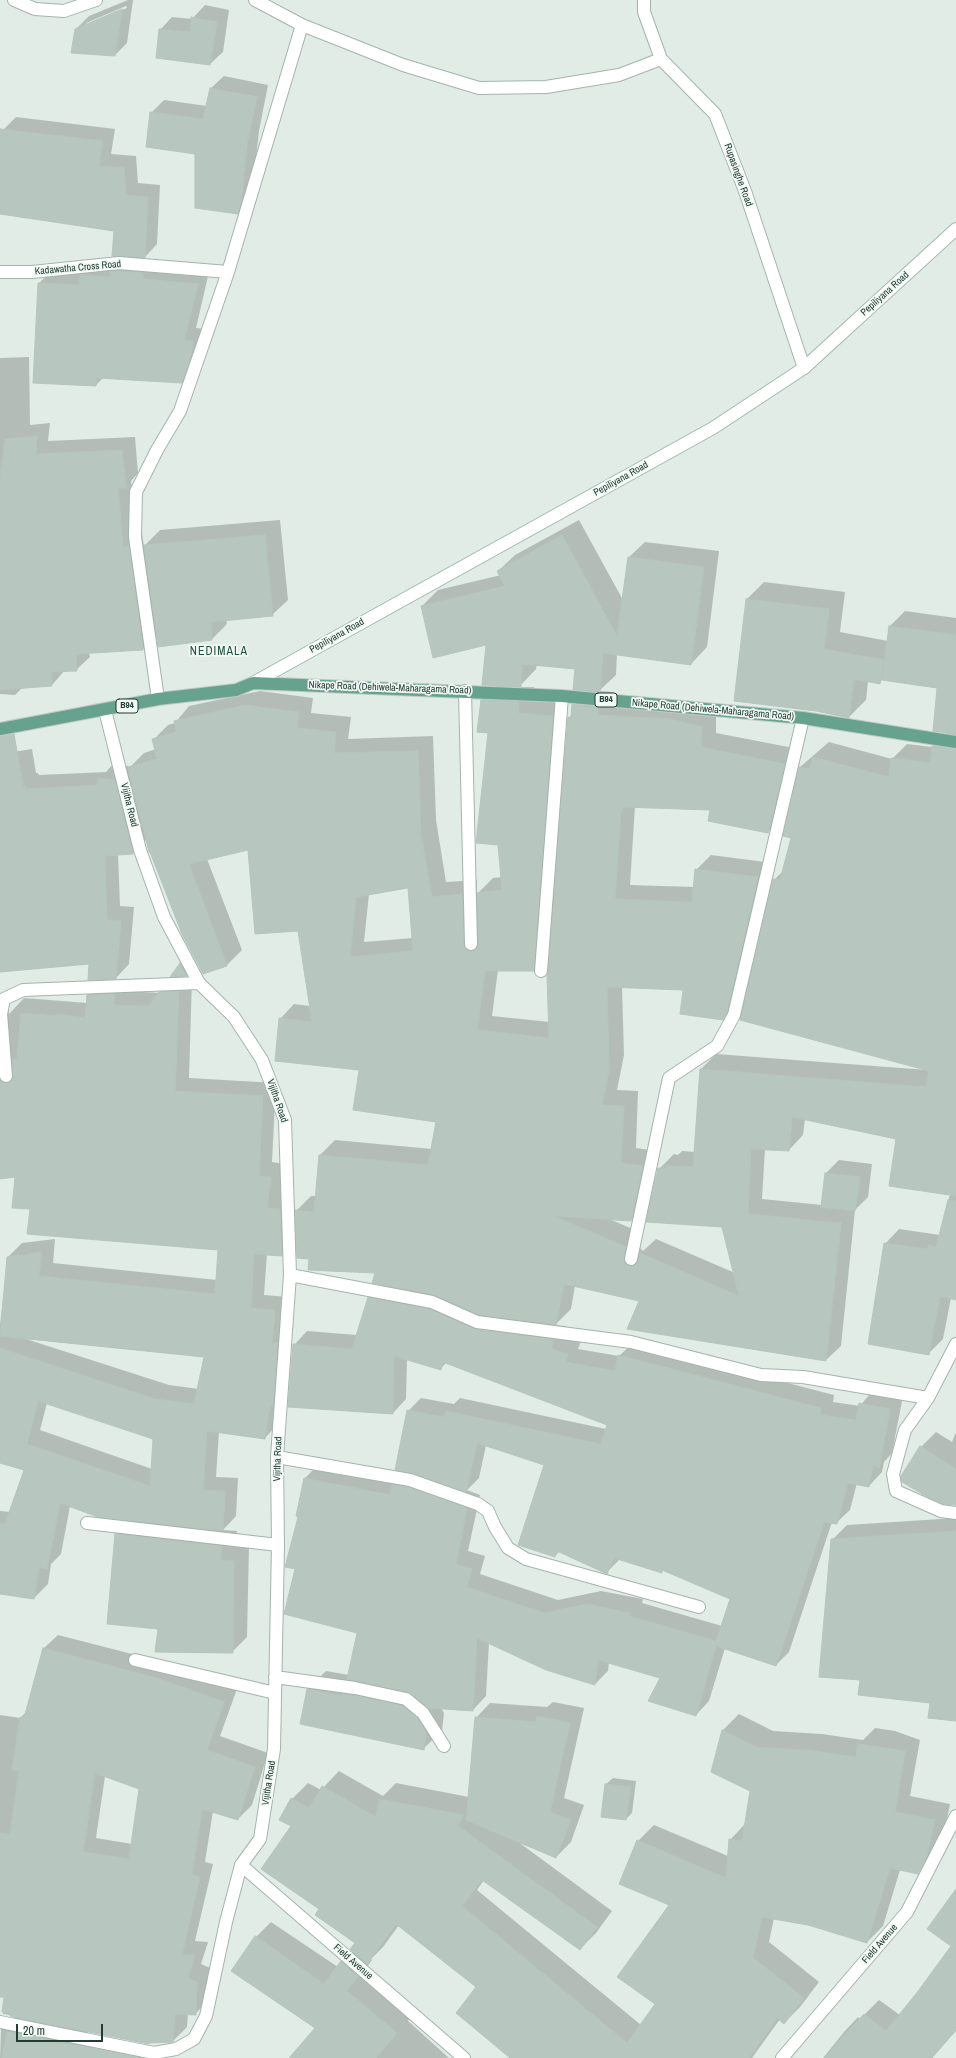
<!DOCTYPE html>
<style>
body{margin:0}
#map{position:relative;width:956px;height:2058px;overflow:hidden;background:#e1ece6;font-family:"Archivo Narrow",sans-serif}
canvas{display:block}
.scale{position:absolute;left:16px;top:2024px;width:87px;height:18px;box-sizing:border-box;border:2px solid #213d33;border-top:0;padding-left:5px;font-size:12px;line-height:14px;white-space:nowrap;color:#213d33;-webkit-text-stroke:3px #f2f8f5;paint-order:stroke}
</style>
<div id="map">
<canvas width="956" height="2058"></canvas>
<div class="scale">20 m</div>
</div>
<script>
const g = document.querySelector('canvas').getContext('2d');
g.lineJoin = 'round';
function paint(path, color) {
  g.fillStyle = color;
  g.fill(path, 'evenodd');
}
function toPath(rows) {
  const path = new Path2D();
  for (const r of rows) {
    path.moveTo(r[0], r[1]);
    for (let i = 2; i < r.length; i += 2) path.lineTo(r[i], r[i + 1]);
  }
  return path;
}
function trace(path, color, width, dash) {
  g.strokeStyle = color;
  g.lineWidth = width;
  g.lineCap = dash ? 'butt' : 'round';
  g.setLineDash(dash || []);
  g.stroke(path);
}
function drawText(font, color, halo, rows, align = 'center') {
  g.font = font + ' "Archivo Narrow",sans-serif';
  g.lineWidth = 3.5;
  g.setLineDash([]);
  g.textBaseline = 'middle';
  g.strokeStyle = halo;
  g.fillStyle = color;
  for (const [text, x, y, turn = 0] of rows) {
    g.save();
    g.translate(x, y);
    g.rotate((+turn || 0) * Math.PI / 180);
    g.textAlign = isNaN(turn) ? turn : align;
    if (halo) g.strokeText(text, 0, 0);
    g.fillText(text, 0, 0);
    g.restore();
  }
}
paint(toPath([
 [128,0,133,0,127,43,115,55,76,29,89,16],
 [126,6,127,8,86,25,86,23],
 [205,5,229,10,223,52,210,64,160,30,172,17,192,19],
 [224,76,268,85,259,131,253,190,250,200,237,213,196,153,151,113,164,100,207,106,211,88],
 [16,117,115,129,111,154,136,156,138,183,160,185,157,244,145,257,115,230,0,213,0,143,4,129],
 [132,258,209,272,196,328,205,329,194,369,181,382,104,377,96,385,39,283,52,271],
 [29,357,30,425,50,423,48,441,135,437,138,473,131,481,136,534,142,534,144,546,160,530,280,520,288,600,272,615,226,619,227,624,212,639,157,635,143,649,89,652,90,657,76,670,65,670,52,685,23,687,15,695,0,694,0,358],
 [579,520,623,600,628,558,645,542,719,551,707,647,691,664,617,654,616,675,599,691,613,692,612,700,716,713,716,733,799,749,783,817,768,832,711,809,635,806,630,885,694,887,696,870,711,855,773,863,737,1004,722,1019,684,989,622,987,624,1055,617,1090,638,1091,636,1148,657,1151,646,1205,631,1220,609,1219,640,1232,638,1246,643,1251,656,1239,735,1273,722,1226,659,1169,674,1154,678,1155,682,1151,695,1152,701,1069,716,1054,927,1070,774,880,784,870,792,837,800,767,829,742,892,759,907,744,932,747,947,732,938,687,883,679,879,683,868,681,866,700,849,717,747,599,764,582,845,592,840,632,888,641,890,626,905,611,956,618,956,1299,951,1298,943,1339,928,1354,885,1244,899,1229,940,1235,950,1194,898,1138,805,1119,803,1135,789,1150,765,1149,762,1199,822,1205,826,1173,839,1160,872,1164,868,1197,855,1210,841,1346,826,1360,641,1301,575,1286,571,1309,555,1325,566,1326,564,1336,581,1341,578,1349,619,1356,633,1343,834,1395,833,1402,860,1406,873,1390,903,1396,892,1453,884,1462,882,1472,869,1486,857,1483,850,1510,836,1523,832,1522,789,1652,776,1665,725,1648,709,1701,696,1715,662,1677,609,1662,608,1671,595,1684,489,1642,486,1696,473,1710,441,1708,444,1713,442,1731,423,1749,308,1689,326,1671,349,1675,358,1632,296,1568,299,1516,297,1515,305,1478,318,1465,398,1481,407,1471,408,1411,421,1398,454,1404,460,1398,606,1429,608,1424,446,1363,440,1369,407,1359,406,1399,393,1413,294,1345,307,1331,357,1335,369,1298,383,1284,376,1272,310,1258,296,1211,311,1196,316,1196,320,1155,335,1140,432,1149,437,1121,361,1069,280,1019,294,1004,310,1006,299,930,249,849,207,859,242,950,227,965,203,973,147,839,133,853,118,854,120,906,134,907,129,964,116,978,90,963,0,971,0,754,32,749,36,773,38,773,39,775,106,772,112,765,128,766,129,768,144,753,156,749,153,740,168,725,175,723,189,706,260,691,313,698,311,713,351,717,348,739,433,736,436,820,446,882,477,880,477,894,493,878,502,877,490,732,481,701,497,685,487,644,422,606,438,590,501,575,498,571,515,555],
 [537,664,576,668,588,690,573,705,572,714,569,718,551,943,549,942,567,702,533,699,534,687,519,687,536,669],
 [409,887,413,938,364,942,369,894],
 [550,953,550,1022,492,1016,498,970,533,970],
 [486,1445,546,1464,555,1556,560,1551,607,1572,620,1559,661,1571,663,1569,731,1598,722,1626,642,1603,643,1599,601,1591,558,1600,480,1574,485,1556,468,1551,480,1495,467,1490,479,1478],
 [186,957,192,969,186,975,172,976],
 [192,978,189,1078,276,1083,272,1162,284,1164,281,1194,294,1196,295,1241,282,1255,267,1254,264,1295,288,1297,278,1424,265,1438,219,1432,216,1477,238,1478,236,1516,223,1530,237,1531,236,1546,249,1546,247,1637,232,1652,159,1629,116,1534,131,1519,70,1506,61,1554,51,1564,48,1584,34,1598,0,1593,0,1511,10,1512,26,1469,0,1462,0,1325,8,1257,22,1243,55,1239,53,1263,217,1280,219,1250,31,1208,16,1176,0,1178,0,996,7,997,9,1014,24,998,87,1003,87,995,101,982,127,991,160,993,174,979],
 [26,1339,205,1357,199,1389,169,1385],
 [47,1403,154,1439,152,1469,40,1430],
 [936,1432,952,1442,956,1432,956,1501,921,1447],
 [956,1518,956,1720,931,1702,861,1679,832,1540,847,1525],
 [58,1635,171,1664,237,1689,220,1736,268,1753,252,1805,238,1819,213,1811,205,1862,213,1864,195,1941,208,1942,201,1964,210,1968,209,2000,195,2014,188,2013,187,2027,173,2041,138,2041,88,2031,85,2058,0,2058,1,2030,15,2016,3,2014,6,1997,0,1996,0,1715,20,1718,27,1711,44,1648],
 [105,1776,140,1789,132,1844,96,1838],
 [553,1702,584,1708,564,1798,584,1805,571,1842,556,1857,517,1841,612,1911,596,1933,580,1949,484,1880,477,1890,641,2025,657,2004,671,1905,638,1841,654,1825,728,1856,730,1840,745,1824,751,1790,713,1771,723,1730,739,1714,773,1731,822,1734,863,1740,875,1728,895,1731,920,1740,910,1796,950,1804,943,1839,934,1857,917,1873,900,1870,883,1926,867,1942,808,1924,774,1918,769,1942,819,1982,800,2007,784,2023,780,2019,752,2058,511,2058,477,1987,399,1925,383,1947,371,1959,372,1960,361,1975,411,2017,408,2021,449,2058,290,2058,316,2028,256,1937,271,1922,338,1967,353,1951,356,1942,321,1909,292,1826,292,1799,308,1783,321,1790,339,1771,383,1796,396,1783,469,1797,476,1718,490,1703,547,1707],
 [613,1778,636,1781,632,1813,626,1819,606,1784],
 [956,1894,956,2031,931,2058,823,2058,844,2032,858,2017,860,2019,879,2000,900,2015,920,1991,952,1946]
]), '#0003');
const building = toPath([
 [122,9,115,56,71,53,75,29,122,9],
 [191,17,217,22,210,65,156,58,159,29,190,32,191,17],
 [210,88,257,97,247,144,241,203,238,214,195,208,195,154,146,147,150,112,203,119,210,88],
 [0,129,103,141,99,166,124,168,126,195,148,197,145,258,112,256,114,231,0,214,0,129],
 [110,271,143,273,143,279,198,284,184,340,193,341,191,356,182,383,97,378,96,386,33,383,38,283,79,285,80,275,110,277,110,271],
 [37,436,36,454,122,450,126,488,118,488,123,547,129,546,143,650,76,654,77,671,51,672,52,686,0,690,0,479,5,439,37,436],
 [265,535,273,616,211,622,212,640,158,647,144,545,265,535],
 [562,535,617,636,628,557,704,567,691,665,603,653,600,692,573,690,575,669,522,664,521,687,482,685,486,645,433,658,421,606,505,586,497,571,562,535],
 [746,599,829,609,824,649,884,660,880,684,854,679,849,718,816,711,734,701,746,599],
 [889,626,956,635,956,734,933,731,937,688,882,680,889,626],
 [481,700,519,702,518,713,553,716,534,971,485,971,477,1030,549,1038,547,975,568,717,571,718,572,704,598,707,598,715,671,719,702,727,701,747,785,764,768,833,708,821,710,810,623,807,623,811,621,811,615,899,692,902,695,869,758,877,727,1012,723,1020,680,1014,683,990,607,987,609,1070,602,1105,624,1106,621,1163,643,1166,631,1221,554,1216,626,1247,624,1261,629,1266,637,1264,640,1253,739,1296,722,1227,646,1222,658,1168,666,1169,666,1166,693,1167,700,1069,926,1087,929,1071,740,1020,773,879,780,880,791,838,783,836,799,767,810,769,813,757,889,777,891,758,930,763,932,746,956,749,956,1196,889,1186,896,1139,792,1117,789,1151,751,1149,748,1214,841,1223,826,1361,627,1329,639,1301,564,1284,556,1325,479,1315,434,1295,372,1283,375,1273,308,1270,309,1259,297,1258,295,1210,314,1212,319,1155,428,1165,436,1122,353,1110,359,1070,275,1061,279,1018,312,1022,298,931,255,934,248,850,189,864,227,966,203,974,182,934,150,852,149,852,128,767,157,759,152,739,176,732,174,721,245,705,299,712,297,728,336,732,334,753,418,751,421,835,432,897,462,894,464,945,467,950,472,951,477,948,478,944,477,893,502,890,498,845,476,843,488,733,477,732,481,700],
 [408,888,413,951,350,957,356,897,408,888],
 [14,734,23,786,25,786,25,789,97,785,98,778,115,780,133,854,105,856,107,920,121,921,116,979,88,980,89,964,0,972,0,736,14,734],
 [180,963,187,976,170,977,180,963],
 [179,991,175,1091,263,1096,259,1176,271,1177,267,1208,280,1209,282,1256,254,1254,251,1308,275,1310,272,1343,278,1343,273,1406,270,1406,265,1439,207,1431,203,1490,225,1491,223,1531,98,1517,60,1503,47,1569,39,1567,34,1599,0,1594,0,1524,5,1524,24,1470,0,1463,0,1348,155,1399,194,1404,204,1357,0,1336,7,1257,42,1252,39,1276,215,1294,218,1250,27,1234,30,1209,12,1208,15,1177,0,1179,0,1080,7,1083,13,1079,12,1060,17,1059,21,1013,57,1016,57,1014,85,1018,87,995,115,994,114,1005,149,1006,159,992,179,991],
 [38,1401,153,1439,150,1486,27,1444,38,1401],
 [825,1173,860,1177,855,1211,821,1207,825,1173],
 [948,1200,956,1201,956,1300,940,1296,929,1355,868,1344,884,1243,927,1249,929,1245,936,1247,948,1200],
 [368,1297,430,1309,476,1329,553,1339,552,1349,568,1354,566,1362,615,1371,618,1355,821,1408,820,1415,856,1420,859,1403,890,1409,879,1468,873,1464,869,1487,848,1483,837,1524,824,1522,776,1666,716,1646,696,1716,648,1701,660,1678,598,1660,595,1685,546,1670,477,1638,473,1711,430,1708,430,1710,408,1692,347,1679,357,1633,284,1614,295,1569,285,1567,298,1517,296,1516,304,1478,390,1495,392,1485,408,1487,467,1508,456,1564,472,1569,467,1587,544,1613,587,1604,630,1613,629,1616,716,1641,730,1599,662,1570,662,1573,614,1558,607,1574,557,1551,555,1557,518,1545,544,1465,477,1443,466,1492,412,1473,395,1470,407,1410,444,1417,446,1411,601,1444,607,1425,443,1362,441,1370,394,1356,393,1414,288,1407,293,1344,352,1349,368,1297],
 [920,1446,956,1469,956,1505,943,1504,924,1495,902,1482,901,1476,920,1446],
 [956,1531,956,1721,928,1718,930,1703,858,1695,860,1680,819,1677,831,1539,956,1531],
 [115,1534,222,1546,221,1560,234,1561,233,1653,155,1652,158,1629,107,1624,115,1534],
 [43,1648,157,1678,224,1702,207,1750,255,1767,238,1820,202,1809,192,1875,200,1877,182,1955,195,1955,188,1978,197,1982,196,2015,175,2014,173,2042,149,2043,149,2044,10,2016,10,2013,2,2012,4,1997,0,1997,0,1833,10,1834,19,1771,12,1770,20,1717,24,1718,43,1648],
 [95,1773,139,1789,129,1859,83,1852,95,1773],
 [307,1689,343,1696,343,1694,354,1695,403,1706,417,1718,426,1732,424,1750,300,1724,307,1689],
 [537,1716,570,1723,550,1812,571,1820,556,1858,466,1820,475,1717,536,1722,537,1716],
 [722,1730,756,1747,805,1750,856,1757,858,1744,905,1751,895,1812,935,1820,927,1856,918,1874,890,1868,867,1943,808,1925,762,1917,753,1958,804,1998,784,2024,777,2018,749,2058,510,2058,456,2013,476,1987,396,1924,367,1964,350,1949,355,1943,315,1915,319,1909,261,1869,291,1826,279,1820,291,1798,309,1808,322,1786,376,1817,379,1799,464,1815,458,1826,597,1927,580,1950,482,1880,462,1906,627,2043,655,2004,617,1977,669,1905,619,1884,637,1840,726,1878,729,1839,742,1841,750,1791,711,1772,722,1730],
 [605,1784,631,1787,626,1820,601,1817,605,1784],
 [956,1889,956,2030,932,2058,824,2058,864,2014,886,2031,919,1990,951,1946,927,1929,956,1889],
 [255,1936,324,1984,341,1961,358,1976,347,1991,397,2033,376,2058,289,2058,315,2028,231,1971,255,1936],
 [7,2031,141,2058,2,2058,7,2031]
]);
paint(building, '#b7c7bf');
trace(building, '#b4c5bd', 1);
const street = toPath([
 [14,0,35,9,64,11,96,0],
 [255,0,302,25,403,65,479,88,546,87,619,75,661,59],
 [644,0,644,12,661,59,715,114,745,191,804,368],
 [0,272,32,272,119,263,228,272],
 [465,691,471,944],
 [158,699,135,537,136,492,157,450,180,411,228,272,302,25],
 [541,971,562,696],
 [6,1076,1,1014,4,999,23,990,199,983],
 [631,1259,669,1078,717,1046,734,1015,803,718],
 [290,1275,432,1302,477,1322,631,1342,761,1375,803,1377,928,1398],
 [956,1344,928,1398,905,1430,893,1474,896,1491,941,1511,956,1513],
 [277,1457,410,1480,478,1504,488,1511,495,1527,508,1548,526,1559,699,1607],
 [87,1523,278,1545],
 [135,1660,275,1693],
 [275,1677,355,1688,406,1699,423,1713,444,1746],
 [241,1865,464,2058],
 [0,2022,154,2053,176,2049,194,2039,206,2016,226,1922,241,1865,260,1839,274,1749,278,1545,277,1457,290,1275,285,1120,262,1060,234,1017,199,983,164,917,140,850,105,710],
 [782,2058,907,1912,956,1816]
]);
const secondary = toPath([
 [253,683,713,428,804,368,956,229]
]);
const primary = toPath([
 [0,729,158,699,236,690,253,683,562,696,803,718,956,742]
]);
trace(street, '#a4b4ad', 14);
trace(secondary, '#a0b8ae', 14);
trace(primary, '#c1c9c6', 14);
trace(street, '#fff', 12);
trace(secondary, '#fff', 12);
trace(primary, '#66a28e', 12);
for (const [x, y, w] of [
 [606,700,22],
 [127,706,22]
]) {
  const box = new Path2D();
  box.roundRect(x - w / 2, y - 7, w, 14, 3);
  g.fillStyle = '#f2f8f5';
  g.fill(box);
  trace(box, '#213d33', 1);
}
drawText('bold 9px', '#213d33', null, [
 ["B94",606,700],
 ["B94",127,706]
]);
drawText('10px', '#213d33', '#f2f8f5', [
 ["Rupasinghe Road",738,175,70],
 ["Kadawatha Cross Road",78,268,-5],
 ["Pepiliyana Road",885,294,-42],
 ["Pepiliyana Road",621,479,-29],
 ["Pepiliyana Road",337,636,-29],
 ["Nikape Road (Dehiwela-Maharagama Road)",390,688,2],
 ["Nikape Road (Dehiwela-Maharagama Road)",713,710,5],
 ["Vijitha Road",129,805,76],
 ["Vijitha Road",277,1101,71],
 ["Vijitha Road",278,1459,-88],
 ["Vijitha Road",269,1783,-81],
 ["Field Avenue",880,1944,-49],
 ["Field Avenue",353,1962,41]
]);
g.letterSpacing = '1px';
drawText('12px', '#1d4f3f', '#f2f8f5', [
 ["NEDIMALA",219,652]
]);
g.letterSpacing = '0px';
</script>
